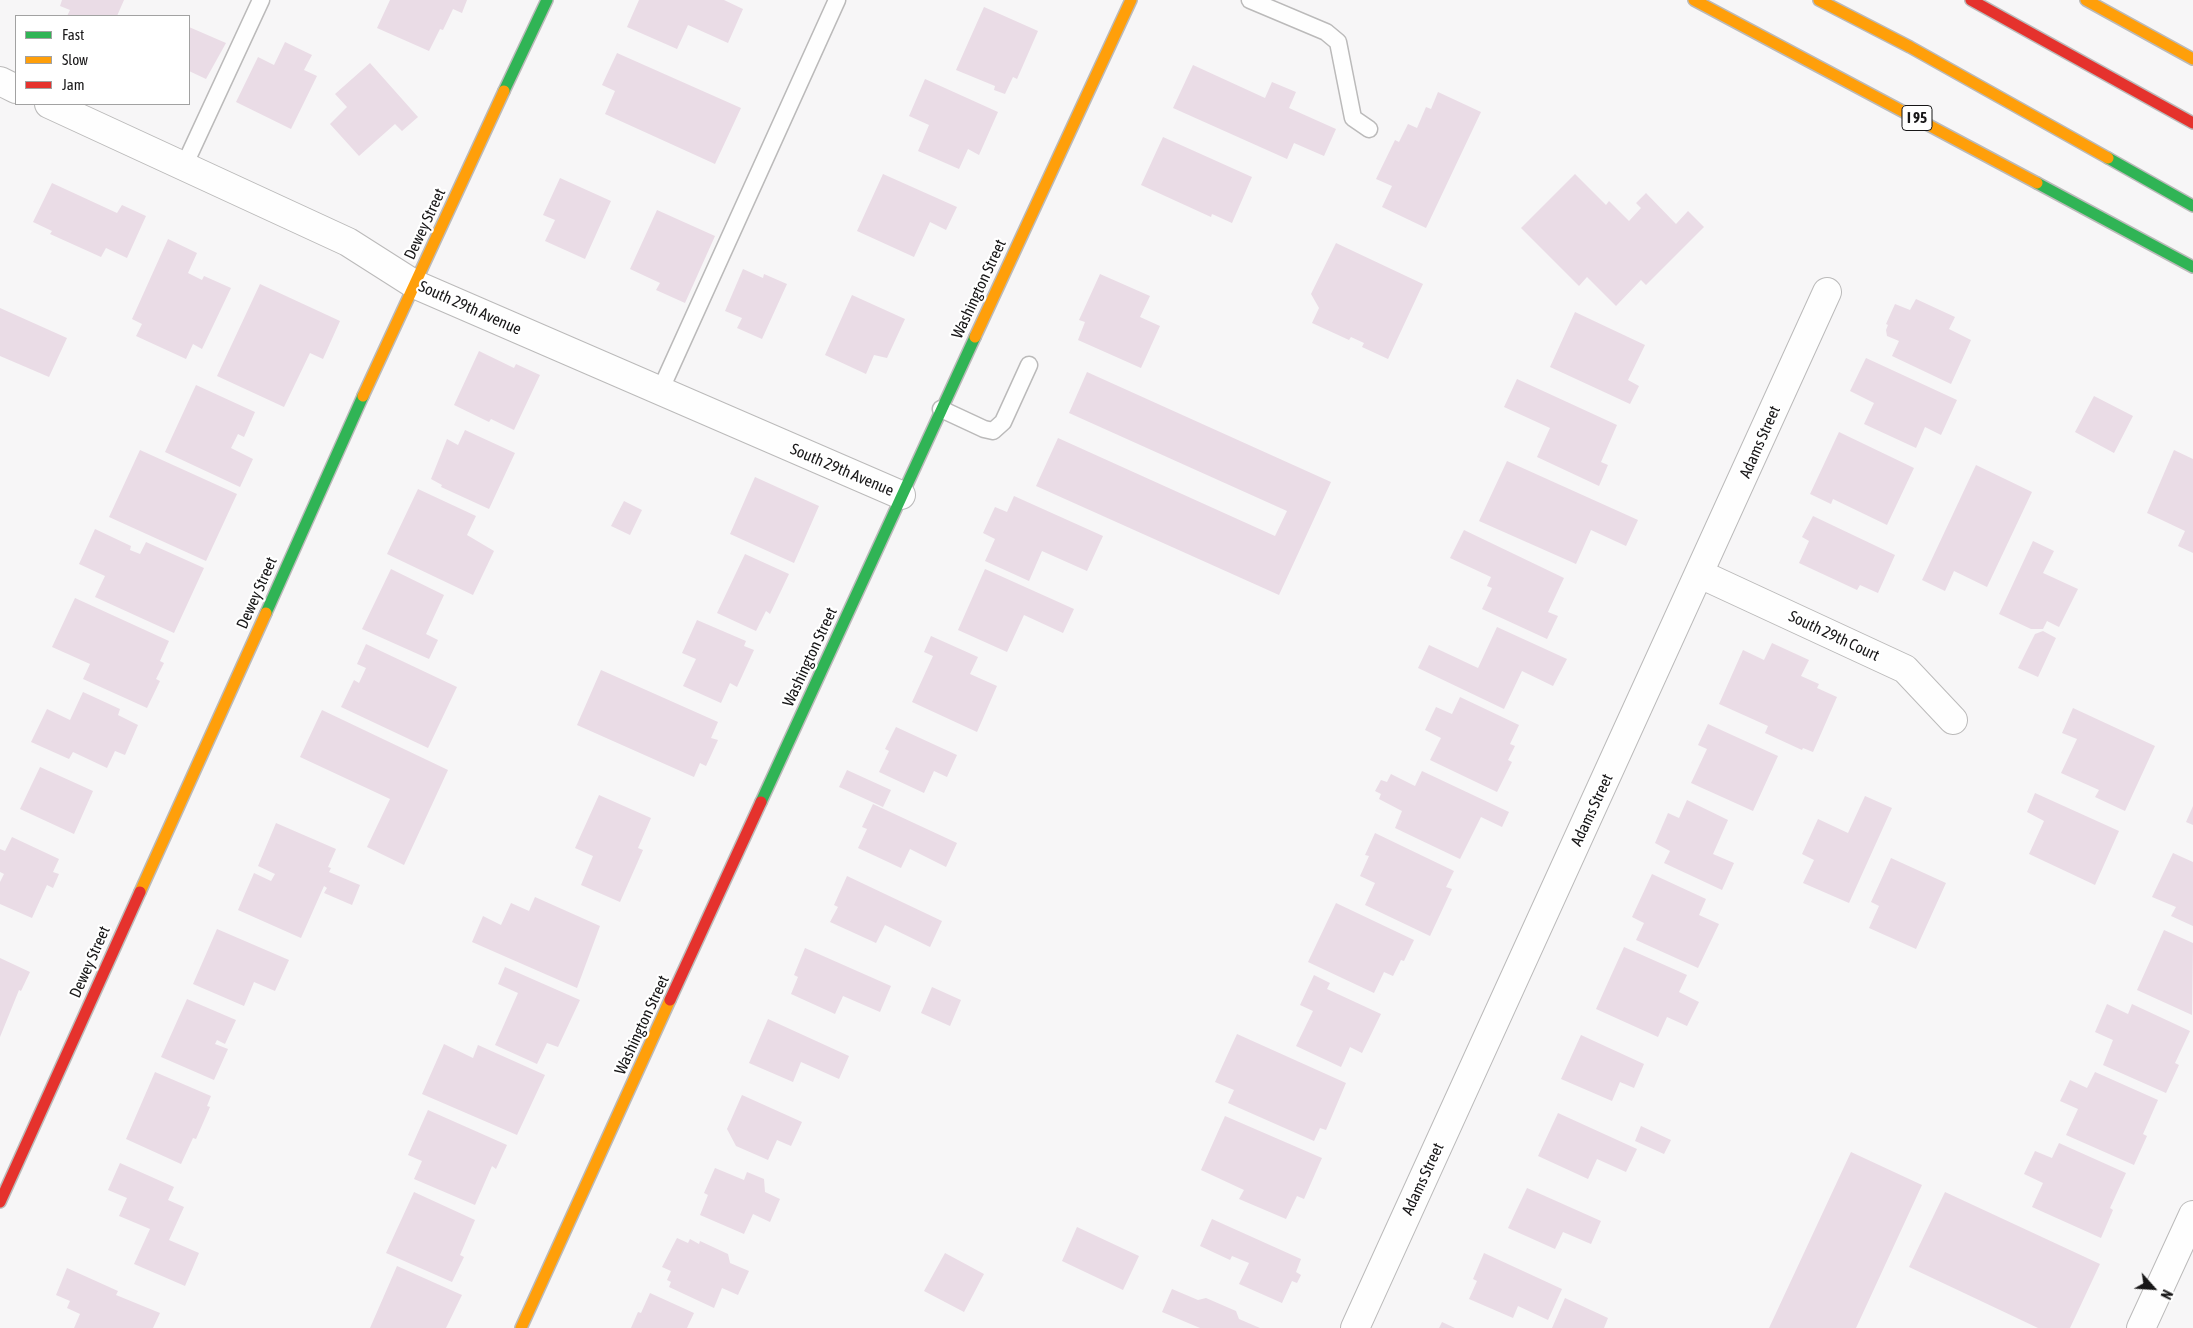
<!DOCTYPE html>
<style>
body{margin:0}
#map{position:relative;width:2193px;height:1328px;overflow:hidden;background:#f7f6f7;font-family:"Asap Condensed",sans-serif}
canvas{display:block}
.legend{position:absolute;left:15px;top:15px;width:175px;height:90px;box-sizing:border-box;background:#fff;border:1px solid #a2a2a2;margin:0;padding:6px 9px;list-style:none;font-size:15px;color:#171617}
.legend li{display:flex;align-items:center;gap:10px;height:25px}
.legend b{width:25px;border:1px solid #a2a2a2}
.north{position:absolute;left:2128px;top:1263px;width:50px;height:50px;-webkit-text-stroke:4px #fff;paint-order:stroke;rotate:116deg;font-size:14px;font-weight:700;line-height:20px;text-align:center;color:#171617}
.north::after{content:'';display:block;margin:auto;width:18px;height:22px;background:#171617;clip-path:polygon(50% 0,100% 100%,50% 72%,0 100%)}
</style>
<div id="map">
<canvas width="2193" height="1328"></canvas>
<ul class="legend">
<li><b style="height:6px;background:#30b455"></b>Fast</li>
<li><b style="height:6px;background:#ff9f0a"></b>Slow</li>
<li><b style="height:6px;background:#e5322d"></b>Jam</li>
</ul>
<div class="north">N</div>
</div>
<script>
const g = document.querySelector('canvas').getContext('2d');
g.lineJoin = 'round';
function paint(path, color) {
  g.fillStyle = color;
  g.fill(path, 'evenodd');
}
function toPath(rows) {
  const path = new Path2D();
  for (const r of rows) {
    path.moveTo(r[0], r[1]);
    for (let i = 2; i < r.length; i += 2) path.lineTo(r[i], r[i + 1]);
  }
  return path;
}
function trace(path, color, width, dash) {
  g.strokeStyle = color;
  g.lineWidth = width;
  g.lineCap = dash ? 'butt' : 'round';
  g.setLineDash(dash || []);
  g.stroke(path);
}
function drawText(font, color, halo, rows, align = 'center') {
  g.font = font + ' "Asap Condensed",sans-serif';
  g.lineWidth = 4.5;
  g.setLineDash([]);
  g.textBaseline = 'middle';
  g.strokeStyle = halo;
  g.fillStyle = color;
  for (const [text, x, y, turn = 0] of rows) {
    g.save();
    g.translate(x, y);
    g.rotate((+turn || 0) * Math.PI / 180);
    g.textAlign = isNaN(turn) ? turn : align;
    if (halo) g.strokeText(text, 0, 0);
    g.fillText(text, 0, 0);
    g.restore();
  }
}
paint(toPath([
 [62,0,124,0,117,16,67,16,70,10,60,6],
 [390,0,467,0,462,13,453,9,443,30,440,29,429,51,377,28],
 [639,0,724,0,743,9,728,43,688,25,677,49,627,27],
 [984,7,1038,31,1017,79,1013,77,1005,94,994,90,995,86,956,70],
 [189,27,226,43,206,79,189,71],
 [285,42,312,55,304,70,317,76,291,129,236,102,258,57,274,65],
 [617,53,741,108,715,164,605,114,615,91,602,85],
 [370,63,418,117,402,131,395,124,359,156,330,124,347,107,335,94],
 [1193,65,1265,98,1272,82,1296,92,1289,108,1336,129,1324,156,1294,143,1287,159,1173,108],
 [925,79,998,112,979,155,968,149,959,169,918,151,929,125,909,116],
 [1438,92,1481,112,1426,228,1382,207,1392,186,1376,179,1395,140,1399,142,1408,124,1417,128,1426,107,1431,109],
 [1163,137,1252,177,1232,223,1212,214,1211,217,1141,185],
 [883,174,957,207,946,230,930,222,914,257,857,231],
 [1575,174,1606,205,1609,201,1629,221,1641,208,1636,203,1646,193,1676,224,1688,211,1704,227,1646,285,1641,280,1616,306,1587,277,1579,286,1521,228],
 [560,178,611,201,585,259,545,241,555,220,543,215],
 [52,183,117,213,122,205,146,216,127,258,106,248,101,257,50,234,52,231,33,222],
 [657,210,715,236,685,303,656,290,660,283,630,269],
 [168,239,197,253,188,273,202,280,204,276,231,288,202,349,193,344,186,359,136,336,142,324,132,319],
 [1336,243,1423,284,1388,359,1362,347,1364,343,1351,337,1349,340,1312,323,1319,308,1311,294],
 [743,269,763,278,764,274,787,284,762,339,737,328,742,318,725,311],
 [1100,274,1150,296,1140,317,1160,326,1141,368,1078,340,1085,322,1079,320],
 [260,284,340,321,323,359,310,353,284,407,217,376],
 [852,295,905,319,887,358,874,355,866,374,825,355],
 [1916,299,1955,317,1949,329,1971,340,1951,384,1892,356,1899,341,1887,336,1886,330,1888,325,1886,324,1895,304,1910,310],
 [0,308,67,338,49,377,0,356],
 [1575,312,1645,345,1628,380,1639,386,1630,404,1550,367],
 [479,351,514,368,516,364,540,375,514,430,491,419,489,422,454,405],
 [1866,358,1957,400,1941,435,1925,427,1916,448,1864,424,1874,403,1850,391],
 [1087,372,1331,482,1279,595,1036,486,1058,438,1275,536,1287,511,1069,413],
 [1517,379,1617,425,1601,462,1608,465,1599,486,1537,457,1550,428,1504,407],
 [196,385,255,412,244,437,238,434,231,448,253,459,240,487,165,452],
 [2094,396,2133,416,2114,453,2075,432],
 [465,430,515,453,489,509,441,487,442,485,431,479,447,439,458,445],
 [1839,432,1914,468,1887,525,1833,499,1831,504,1810,494],
 [140,450,237,494,206,561,109,517],
 [2174,450,2193,459,2193,553,2178,546,2185,531,2147,513],
 [1507,461,1638,520,1626,546,1591,530,1576,564,1479,521],
 [1976,465,2032,492,1987,587,1954,571,1945,591,1922,580],
 [755,477,819,506,794,563,730,534],
 [418,489,476,516,467,535,494,551,473,595,387,554],
 [1014,496,1103,536,1087,571,1042,551,1029,581,985,561,995,539,983,533,995,507,1007,512],
 [624,501,642,510,630,535,611,526],
 [1813,516,1895,555,1878,593,1860,585,1857,590,1799,563,1809,541,1802,537],
 [95,529,131,546,130,550,140,554,146,542,204,568,174,633,95,597,105,576,79,564],
 [1464,530,1564,578,1548,612,1558,616,1547,639,1482,609,1492,588,1487,586,1491,577,1450,558],
 [2033,541,2054,551,2043,573,2078,589,2059,627,2047,621,2043,629,2031,629,1999,614],
 [745,554,789,574,770,614,766,611,756,631,717,613],
 [391,569,444,595,426,634,438,640,429,659,362,629],
 [985,569,1074,609,1063,633,1024,615,1007,652,958,630],
 [75,598,169,641,160,661,164,663,156,679,160,681,147,708,83,679,90,664,52,647],
 [697,620,746,641,744,646,754,650,737,687,730,683,721,703,683,686,696,659,682,653],
 [1497,627,1567,659,1553,686,1522,671,1504,709,1418,668,1429,645,1478,668],
 [2043,631,2056,638,2038,677,2018,668,2035,634],
 [931,636,978,657,970,674,997,686,977,732,912,702,933,656,924,652],
 [1772,643,1809,660,1801,676,1819,684,1817,688,1837,697,1813,752,1803,748,1802,750,1765,733,1768,726,1719,704,1743,650,1764,660],
 [366,644,457,687,428,748,341,707,354,680,359,683,366,668,357,664],
 [601,670,718,722,711,738,718,740,706,766,700,763,694,777,577,725],
 [83,692,120,709,118,715,138,725,125,755,115,751,107,768,73,752,69,759,31,742,47,709,70,720],
 [1460,697,1519,725,1510,744,1515,746,1508,760,1512,762,1497,792,1430,760,1441,738,1425,730,1436,707,1452,714],
 [2073,708,2155,746,2125,811,2095,797,2099,790,2061,773,2077,739,2062,733],
 [322,710,448,770,404,865,367,847,390,799,300,757],
 [1708,724,1778,756,1753,811,1691,783,1707,749,1698,745],
 [896,727,957,755,947,777,934,771,924,793,879,772,889,751,885,749],
 [40,767,93,791,74,834,20,809],
 [847,770,891,790,883,807,839,787],
 [1422,771,1509,812,1502,827,1481,817,1460,859,1395,828,1402,811,1379,799,1381,794,1375,791,1381,780,1387,782,1391,774,1415,786],
 [2035,793,2119,831,2095,885,2029,854,2044,821,2027,812],
 [599,795,651,818,638,848,643,850,620,902,581,885,593,856,575,848],
 [1865,796,1892,808,1849,903,1803,883,1814,860,1802,854,1818,819,1848,833],
 [1687,800,1728,820,1713,854,1734,863,1722,890,1664,863,1670,851,1655,843,1668,813,1679,818],
 [873,804,957,843,946,867,910,849,901,868,858,848,867,829,862,827],
 [2193,806,2193,825,2186,822],
 [276,823,336,849,328,867,331,868,329,872,360,885,352,905,324,893,327,888,324,886,301,938,238,910,254,873,271,881,275,874,258,866],
 [1375,833,1454,871,1446,887,1452,889,1430,936,1365,905,1375,883,1360,876,1369,856,1365,855],
 [12,837,59,859,53,872,59,874,53,888,47,885,32,918,0,904,0,882,4,874,0,872,0,849,5,851],
 [2173,853,2193,862,2193,926,2171,916,2176,907,2152,897],
 [1891,858,1946,883,1916,949,1869,928,1879,906,1871,902],
 [1652,874,1706,899,1699,915,1719,924,1698,968,1636,940,1644,923,1632,917],
 [847,876,942,921,930,947,885,925,876,943,830,922,838,907,834,905],
 [535,897,600,926,577,988,472,942,483,916,501,925,511,903,529,911],
 [1336,903,1414,940,1404,961,1401,960,1393,976,1384,972,1374,993,1308,962],
 [217,929,289,960,275,991,254,982,244,1006,193,984],
 [2164,930,2193,943,2192,1015,2137,990],
 [1624,947,1687,975,1679,992,1699,1002,1687,1026,1667,1017,1658,1037,1596,1009],
 [805,948,891,986,880,1012,843,996,835,1014,791,994,798,977,794,975],
 [0,958,30,972,21,991,19,990,0,1037],
 [505,967,580,1000,558,1047,547,1043,537,1064,495,1045,518,993,498,984],
 [1314,975,1330,983,1327,989,1381,1014,1362,1053,1350,1047,1341,1067,1296,1046,1313,1011,1300,1005],
 [932,987,961,1000,950,1026,921,1013],
 [187,999,236,1020,225,1044,217,1040,215,1044,228,1049,214,1080,161,1057],
 [2107,1004,2128,1014,2132,1004,2190,1031,2175,1063,2179,1065,2166,1093,2103,1065,2113,1040,2095,1032],
 [768,1019,849,1056,839,1079,801,1062,793,1082,749,1063],
 [1237,1034,1346,1083,1326,1130,1320,1128,1314,1141,1228,1103,1234,1090,1215,1082],
 [1581,1035,1644,1064,1634,1088,1620,1082,1612,1101,1561,1079],
 [444,1044,473,1058,478,1045,545,1075,517,1135,422,1094],
 [155,1072,211,1096,207,1106,210,1107,196,1139,193,1138,181,1164,126,1139],
 [2095,1072,2158,1100,2143,1134,2147,1136,2134,1165,2066,1135,2078,1109,2060,1101,2070,1080,2087,1088],
 [742,1095,802,1122,791,1146,777,1140,768,1160,736,1146,727,1129],
 [428,1110,507,1145,496,1169,492,1166,475,1205,414,1179,422,1161,408,1155],
 [1558,1113,1637,1149,1626,1172,1597,1159,1588,1179,1538,1156],
 [1225,1116,1322,1158,1304,1199,1297,1196,1286,1219,1239,1199,1244,1190,1201,1170],
 [1641,1126,1671,1140,1664,1154,1635,1141],
 [2059,1143,2126,1173,2110,1208,2113,1210,2101,1238,2032,1207,2043,1183,2024,1174,2035,1151,2052,1158],
 [1851,1152,1922,1185,1856,1328,1769,1328],
 [120,1163,174,1187,168,1200,184,1207,169,1240,199,1253,185,1286,134,1264,150,1229,119,1216,127,1198,108,1190],
 [715,1168,744,1180,747,1172,764,1179,765,1192,780,1199,770,1222,753,1214,744,1234,700,1215,708,1195,704,1193],
 [1527,1188,1601,1221,1591,1244,1563,1232,1555,1249,1508,1228],
 [414,1192,475,1220,460,1255,464,1257,452,1282,386,1253],
 [1945,1192,2100,1264,2070,1328,2038,1328,1909,1267],
 [1212,1219,1301,1259,1296,1272,1301,1275,1297,1283,1292,1281,1282,1303,1239,1284,1249,1263,1232,1256,1230,1260,1200,1246],
 [1077,1227,1139,1256,1123,1290,1062,1261],
 [677,1238,688,1243,690,1239,699,1244,700,1241,728,1254,730,1263,749,1271,738,1295,722,1288,714,1308,669,1287,671,1282,667,1280,671,1271,662,1267],
 [945,1253,984,1274,964,1312,924,1291],
 [1484,1253,1562,1289,1548,1320,1518,1306,1513,1318,1469,1299,1477,1281,1473,1279],
 [397,1266,462,1295,446,1328,370,1328],
 [67,1268,118,1291,116,1295,160,1313,153,1328,74,1328,80,1314,67,1308,70,1301,56,1295],
 [1172,1289,1198,1300,1206,1298,1236,1311,1239,1319,1260,1328,1200,1328,1162,1312],
 [650,1293,694,1313,687,1328,631,1328,638,1312,641,1313],
 [1565,1298,1608,1318,1604,1328,1552,1328],
 [1442,1322,1455,1328,1439,1328]
]), '#eadce6');
const lane = toPath([
 [1250,0,1326,32,1338,42,1353,118,1369,129],
 [184,166,261,0],
 [660,391,837,0],
 [941,409,984,429,993,431,1003,422,1029,365]
]);
const street = toPath([
 [0,81,16,89],
 [49,104,348,242,414,284,901,495],
 [1700,574,1905,669,1953,720],
 [1355,1328,1827,292],
 [2141,1328,2193,1215]
]);
const fast = toPath([
 [504,91,547,0],
 [2108,158,2193,206],
 [2037,183,2193,267],
 [266,613,363,396],
 [761,802,975,337]
]);
const slow = toPath([
 [1694,0,2037,183],
 [1819,0,1910,47,2108,158],
 [2086,0,2193,59],
 [975,337,1131,0],
 [363,396,504,91],
 [140,892,266,613],
 [521,1328,670,1000]
]);
const jam = toPath([
 [1971,0,2193,123],
 [670,1000,761,802],
 [0,1202,140,892]
]);
trace(lane, '#bbbaba', 19);
trace(street, '#bbbaba', 30);
trace(fast, '#bbbaba', 14);
trace(slow, '#bbbaba', 14);
trace(jam, '#bbbaba', 14);
trace(lane, '#fefefe', 16);
trace(street, '#fefefe', 28);
trace(fast, '#30b455', 11);
trace(slow, '#ff9f0a', 11);
trace(jam, '#e5322d', 11);
for (const [x, y, w] of [
 [1917,118,30]
]) {
  const box = new Path2D();
  box.roundRect(x - w / 2, y - 12.5, w, 25, 4);
  g.fillStyle = '#fff';
  g.fill(box);
  trace(box, '#171617', 1);
}
drawText('bold 15px', '#171617', null, [
 ["I 95",1917,118]
]);
drawText('16px', '#171617', '#fff', [
 ["Dewey Street",425,224,-65],
 ["Washington Street",979,289,-65],
 ["South 29th Avenue",470,308,24],
 ["Adams Street",1760,442,-66],
 ["South 29th Avenue",842,470,23],
 ["Dewey Street",257,593,-66],
 ["South 29th Court",1834,636,25],
 ["Washington Street",810,657,-65],
 ["Adams Street",1592,810,-65],
 ["Dewey Street",90,962,-66],
 ["Washington Street",642,1025,-65],
 ["Adams Street",1423,1179,-65]
]);
</script>
